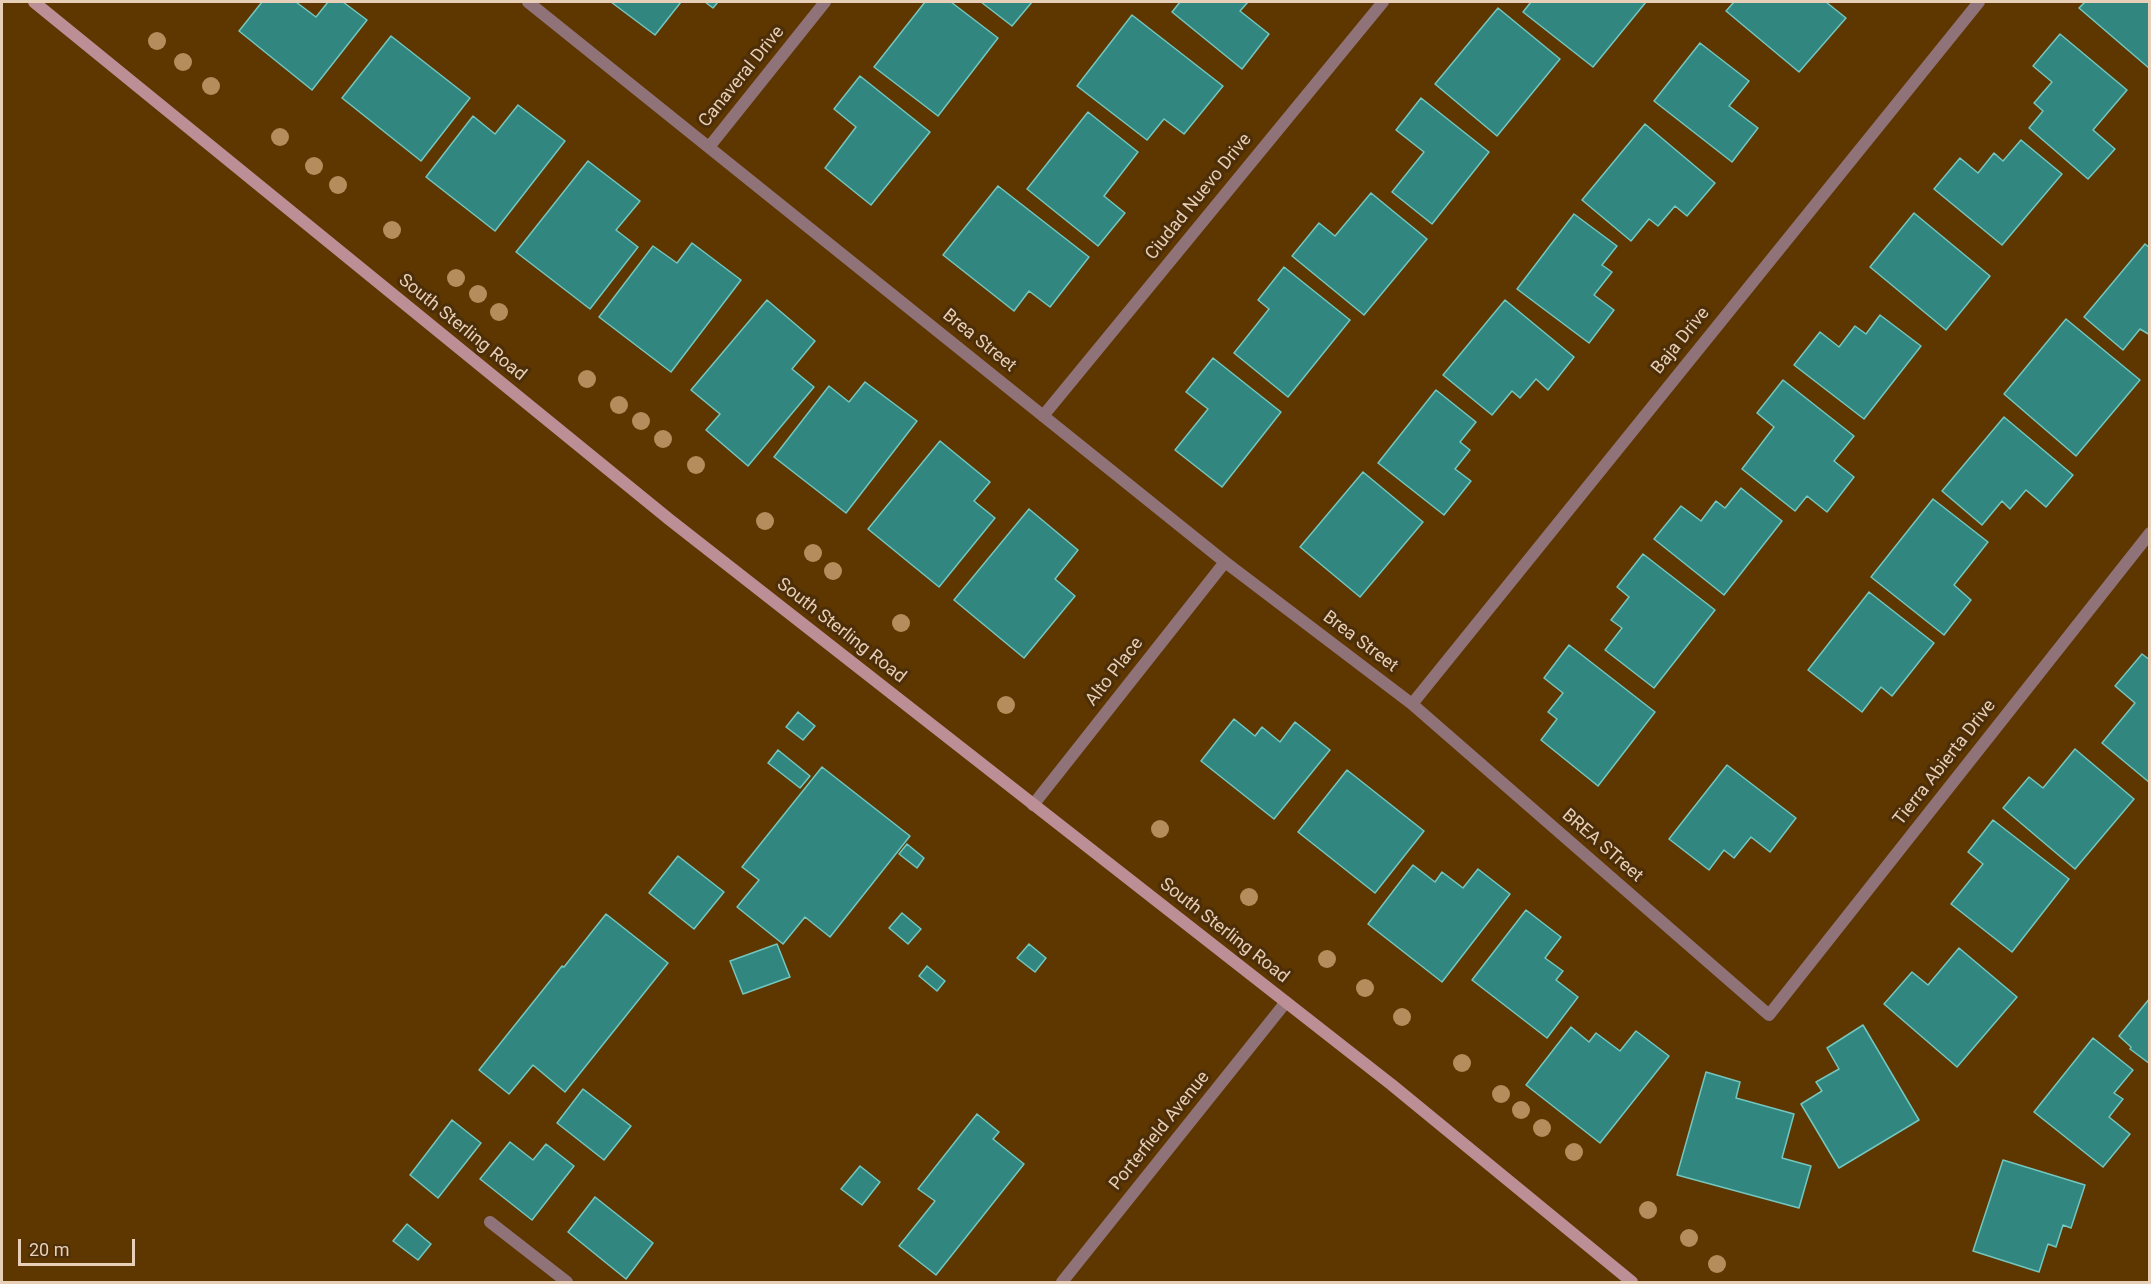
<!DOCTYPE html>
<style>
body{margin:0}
#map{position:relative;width:2151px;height:1284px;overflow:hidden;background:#5d3600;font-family:Roboto,sans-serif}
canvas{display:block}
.frame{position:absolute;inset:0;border:3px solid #e7cfb8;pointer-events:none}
.scale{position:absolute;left:18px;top:1239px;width:117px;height:27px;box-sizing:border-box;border:3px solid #e7cfb8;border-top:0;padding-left:8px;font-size:18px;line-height:21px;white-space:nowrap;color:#e7cfb8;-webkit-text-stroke:4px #4c2e09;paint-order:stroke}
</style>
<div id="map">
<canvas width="2151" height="1284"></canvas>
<div class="frame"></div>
<div class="scale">20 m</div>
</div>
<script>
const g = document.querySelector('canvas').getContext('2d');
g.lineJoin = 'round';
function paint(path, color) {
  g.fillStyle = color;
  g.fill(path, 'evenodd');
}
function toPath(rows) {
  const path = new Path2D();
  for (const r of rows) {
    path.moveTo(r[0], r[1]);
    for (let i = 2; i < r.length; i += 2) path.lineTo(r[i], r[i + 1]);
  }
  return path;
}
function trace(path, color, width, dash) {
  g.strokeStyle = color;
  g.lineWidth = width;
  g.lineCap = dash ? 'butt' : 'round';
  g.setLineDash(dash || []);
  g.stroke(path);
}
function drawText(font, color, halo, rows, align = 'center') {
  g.font = font + ' Roboto,sans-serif';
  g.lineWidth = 6;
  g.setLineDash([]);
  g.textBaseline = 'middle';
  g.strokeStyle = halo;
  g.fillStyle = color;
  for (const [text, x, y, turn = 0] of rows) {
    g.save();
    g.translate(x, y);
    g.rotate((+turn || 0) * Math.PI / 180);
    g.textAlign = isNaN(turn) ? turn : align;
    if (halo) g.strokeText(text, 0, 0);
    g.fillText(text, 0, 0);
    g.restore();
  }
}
const building = toPath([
 [262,2,296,2,316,17,328,2,343,2,367,20,312,90,239,31,262,2],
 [611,2,681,2,655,35,611,2],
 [705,2,718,2,713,8,705,2],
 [925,2,951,2,998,38,938,116,874,67,925,2],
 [981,2,1032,2,1012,26,981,2],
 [1180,2,1248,2,1240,11,1269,34,1242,69,1172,12,1180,2],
 [1531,2,1646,2,1593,67,1523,12,1531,2],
 [1734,2,1826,2,1846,18,1799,72,1726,11,1734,2],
 [2085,2,2150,2,2150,69,2079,8,2085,2],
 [1498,8,1560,59,1497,136,1435,84,1498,8],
 [1132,15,1223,86,1184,134,1164,119,1147,140,1077,86,1132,15],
 [2060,34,2127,90,2093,130,2115,149,2088,179,2029,128,2043,111,2034,103,2052,82,2033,66,2060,34],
 [391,36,470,98,421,161,342,98,391,36],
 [1700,43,1749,81,1729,106,1758,128,1732,162,1654,101,1700,43],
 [860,76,930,132,871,205,825,168,856,127,834,109,860,76],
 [1421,98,1489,152,1432,224,1392,192,1424,152,1396,130,1421,98],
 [518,105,565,141,495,231,426,177,473,116,495,134,518,105],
 [1088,112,1138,152,1104,196,1125,213,1098,246,1027,189,1088,112],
 [1645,124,1715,183,1687,216,1675,206,1658,226,1649,219,1631,241,1582,200,1645,124],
 [2021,140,2062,174,2002,245,1934,189,1960,158,1978,173,1994,153,2003,161,2021,140],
 [588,161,640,201,616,230,638,247,590,309,516,252,588,161],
 [998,186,1089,257,1050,307,1029,291,1014,311,943,255,998,186],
 [1371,193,1427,239,1364,315,1292,256,1319,223,1335,236,1371,193],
 [1914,213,1990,276,1946,330,1870,267,1914,213],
 [1574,214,1617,246,1602,265,1612,272,1594,295,1614,310,1589,343,1517,289,1574,214],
 [692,243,741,280,671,372,599,317,653,246,677,263,692,243],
 [2145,244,2150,248,2150,335,2140,329,2123,350,2084,317,2145,244],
 [1284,267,1350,320,1288,397,1234,353,1269,309,1258,300,1284,267],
 [767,300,815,341,792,369,814,387,748,466,706,430,720,414,691,390,767,300],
 [1505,300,1574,357,1548,390,1536,379,1520,398,1512,391,1492,415,1443,375,1505,300],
 [1880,315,1921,346,1864,419,1794,365,1820,332,1839,347,1855,326,1866,334,1880,315],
 [2066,319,2140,380,2076,456,2004,394,2066,319],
 [1213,358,1281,412,1222,487,1175,450,1208,409,1186,392,1213,358],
 [1783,380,1854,436,1834,461,1854,477,1827,512,1807,496,1795,511,1742,469,1774,427,1757,413,1783,380],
 [865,382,917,421,846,513,774,457,829,386,849,402,865,382],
 [1436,390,1476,422,1460,442,1470,450,1455,469,1471,481,1444,515,1378,463,1436,390],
 [2004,417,2073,475,2046,507,2026,490,2010,509,2002,501,1982,525,1942,491,2004,417],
 [940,441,990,482,974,501,995,518,939,587,868,529,940,441],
 [1363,472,1423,522,1360,597,1300,547,1363,472],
 [1741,488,1782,521,1724,595,1654,539,1681,506,1701,521,1716,501,1725,508,1741,488],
 [1933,499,1988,542,1954,585,1971,600,1944,635,1871,577,1933,499],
 [1029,509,1078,550,1055,579,1075,596,1024,658,954,600,1029,509],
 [1643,554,1715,610,1654,688,1605,650,1622,628,1611,620,1629,597,1617,587,1643,554],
 [1869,592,1934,643,1892,696,1881,687,1862,712,1808,670,1869,592],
 [1569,645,1655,712,1598,786,1541,740,1557,719,1548,712,1563,693,1544,678,1569,645],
 [2142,654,2150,660,2150,783,2102,743,2135,703,2115,686,2142,654],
 [798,712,815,726,803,740,786,727,798,712],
 [1234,719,1255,736,1262,727,1280,742,1295,722,1330,750,1274,819,1201,761,1234,719],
 [2075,749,2134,799,2075,869,2003,808,2029,777,2043,788,2075,749],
 [778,750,810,776,800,788,768,763,778,750],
 [1727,765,1796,818,1770,852,1751,837,1734,858,1724,850,1709,870,1669,839,1727,765],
 [822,767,910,836,830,937,805,917,783,944,737,907,759,880,742,867,822,767],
 [1347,770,1424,831,1375,893,1298,832,1347,770],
 [1993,820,2069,879,2012,952,1951,904,1983,864,1968,852,1993,820],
 [907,844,924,858,917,868,899,854,907,844],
 [678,856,724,892,694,929,649,893,678,856],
 [1413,865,1435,882,1442,872,1463,888,1478,869,1510,894,1442,982,1368,924,1413,865],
 [1526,910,1561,937,1545,958,1563,971,1556,980,1578,997,1547,1038,1472,980,1526,910],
 [902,913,921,929,908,944,889,928,902,913],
 [606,914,668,963,565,1092,533,1065,509,1094,479,1070,562,966,564,967,606,914],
 [777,944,790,977,743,994,730,961,777,944],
 [1029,944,1046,958,1035,972,1017,958,1029,944],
 [1959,948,2017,997,1957,1067,1884,1004,1912,972,1928,985,1959,948],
 [927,966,945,981,937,991,919,976,927,966],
 [2150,998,2150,1064,2130,1049,2131,1047,2119,1036,2150,998],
 [1863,1025,1919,1120,1839,1168,1801,1104,1822,1091,1816,1082,1839,1069,1827,1048,1863,1025],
 [1571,1027,1589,1042,1596,1033,1620,1051,1636,1031,1669,1056,1600,1143,1526,1085,1571,1027],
 [2093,1038,2133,1070,2114,1093,2123,1099,2109,1117,2130,1134,2103,1167,2034,1112,2093,1038],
 [1706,1072,1740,1082,1736,1098,1794,1114,1782,1158,1811,1166,1799,1208,1677,1175,1706,1072],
 [583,1089,631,1126,604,1160,557,1123,583,1089],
 [977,1114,999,1132,993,1139,1024,1164,936,1275,899,1246,935,1201,918,1189,977,1114],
 [452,1120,481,1143,438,1198,410,1175,452,1120],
 [510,1142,533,1160,546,1144,574,1166,532,1220,480,1179,510,1142],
 [2003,1160,2085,1185,2071,1228,2063,1225,2056,1247,2048,1244,2039,1272,1973,1251,2003,1160],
 [860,1166,880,1182,862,1205,841,1189,860,1166],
 [595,1197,653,1243,626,1279,568,1232,595,1197],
 [407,1224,431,1244,418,1260,393,1241,407,1224]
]);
paint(building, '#318780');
trace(building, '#73c7be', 1.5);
trace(toPath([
 [490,1222,567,1282]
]), '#907378', 12);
trace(toPath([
 [528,2,1225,562,1412,704,1769,1015,2150,533],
 [709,147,825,2],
 [1043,416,1383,2],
 [1412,704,1979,2],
 [1033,805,1225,562],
 [1062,1282,1286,1002]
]), '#907378', 12);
trace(toPath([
 [34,2,670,520,1392,1085,1632,1282]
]), '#bc8f97', 12);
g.fillStyle = '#b58c5c';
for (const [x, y] of [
 [157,41],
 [183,62],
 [211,86],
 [280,137],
 [314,166],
 [338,185],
 [392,230],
 [456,278],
 [478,294],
 [499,312],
 [587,379],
 [619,405],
 [641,421],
 [663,439],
 [696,465],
 [765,521],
 [813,553],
 [833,571],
 [901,623],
 [1006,705],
 [1160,829],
 [1249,897],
 [1327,959],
 [1365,988],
 [1402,1017],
 [1462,1063],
 [1501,1094],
 [1521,1110],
 [1542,1128],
 [1574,1152],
 [1648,1210],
 [1689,1238],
 [1717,1264]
]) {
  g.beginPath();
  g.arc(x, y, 9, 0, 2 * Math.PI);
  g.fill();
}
drawText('18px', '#e7cfb8', '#4c2e09', [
 ["Canaveral Drive",742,77,-51],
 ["Ciudad Nuevo Drive",1199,197,-51],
 ["South Sterling Road",462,328,39],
 ["Brea Street",979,341,39],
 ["Baja Drive",1681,341,-51],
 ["South Sterling Road",841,631,38],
 ["Brea Street",1360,642,37],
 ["Alto Place",1115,672,-52],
 ["Tierra Abierta Drive",1945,763,-52],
 ["BREA STreet",1602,846,41],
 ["South Sterling Road",1224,931,38],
 ["Porterfield Avenue",1160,1131,-51]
]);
</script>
